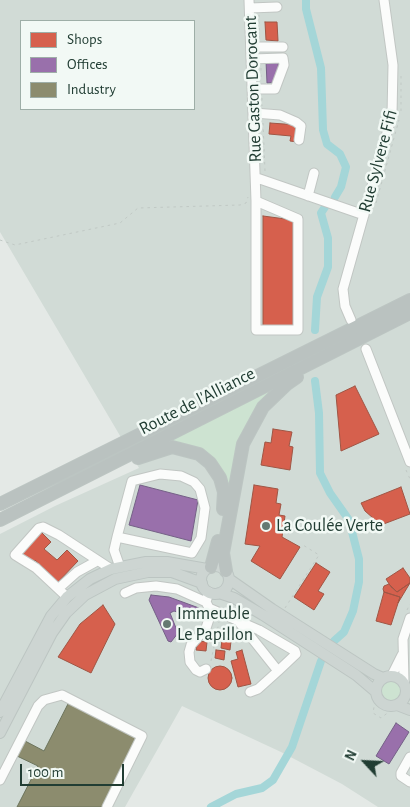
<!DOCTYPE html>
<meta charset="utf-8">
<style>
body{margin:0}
#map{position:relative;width:410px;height:807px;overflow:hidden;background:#e4e9e6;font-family:"Alegreya Sans",sans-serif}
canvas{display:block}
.legend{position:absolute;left:20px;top:20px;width:175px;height:90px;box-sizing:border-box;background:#f2f9f5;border:1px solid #9eaea7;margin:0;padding:6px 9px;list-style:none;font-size:15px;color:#213d33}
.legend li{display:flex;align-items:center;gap:10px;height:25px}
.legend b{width:25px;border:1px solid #9eaea7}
.north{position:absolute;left:340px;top:737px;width:50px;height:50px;-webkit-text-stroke:4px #f2f9f5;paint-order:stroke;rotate:295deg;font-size:14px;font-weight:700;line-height:20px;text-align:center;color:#213d33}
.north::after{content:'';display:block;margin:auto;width:18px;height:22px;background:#213d33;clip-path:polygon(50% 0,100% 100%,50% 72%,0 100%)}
.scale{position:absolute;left:20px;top:764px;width:104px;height:22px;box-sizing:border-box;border:2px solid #213d33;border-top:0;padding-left:6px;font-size:15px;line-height:18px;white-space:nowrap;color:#213d33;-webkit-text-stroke:4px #f2f9f5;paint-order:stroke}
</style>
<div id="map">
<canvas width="410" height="807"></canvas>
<ul class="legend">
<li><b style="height:14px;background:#d6604d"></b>Shops</li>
<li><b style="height:14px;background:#9970ab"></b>Offices</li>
<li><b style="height:14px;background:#8c8c6e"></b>Industry</li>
</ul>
<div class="north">N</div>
<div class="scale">100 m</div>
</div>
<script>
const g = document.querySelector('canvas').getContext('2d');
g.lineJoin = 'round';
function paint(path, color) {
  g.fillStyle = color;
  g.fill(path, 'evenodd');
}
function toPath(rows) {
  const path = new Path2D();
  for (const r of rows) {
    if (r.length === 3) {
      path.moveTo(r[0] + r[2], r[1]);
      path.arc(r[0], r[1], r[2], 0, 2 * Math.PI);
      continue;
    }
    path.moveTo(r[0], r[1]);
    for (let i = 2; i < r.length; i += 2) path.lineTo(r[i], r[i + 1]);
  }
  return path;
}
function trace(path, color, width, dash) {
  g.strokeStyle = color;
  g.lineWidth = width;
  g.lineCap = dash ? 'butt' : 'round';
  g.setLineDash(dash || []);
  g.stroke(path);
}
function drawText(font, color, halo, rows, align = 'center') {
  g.font = font + ' "Alegreya Sans",sans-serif';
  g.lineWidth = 5;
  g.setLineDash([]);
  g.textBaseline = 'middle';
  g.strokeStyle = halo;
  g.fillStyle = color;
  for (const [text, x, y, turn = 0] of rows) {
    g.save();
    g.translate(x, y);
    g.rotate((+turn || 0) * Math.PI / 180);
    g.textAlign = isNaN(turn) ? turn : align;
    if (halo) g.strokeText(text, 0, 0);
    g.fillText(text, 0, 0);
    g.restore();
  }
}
paint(toPath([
 [0,0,410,0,410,807,378,807,342,784,281,752,182,706,125,807,0,807,0,534,55,506,139,468,0,232],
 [21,21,194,21,194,109,21,109]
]), '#d1dbd6');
paint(toPath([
 [273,388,228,494,221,467,211,456,188,444,166,440],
 [391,690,11]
]), '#cde3d1');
const shops = toPath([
 [265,22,277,22,278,41,266,40,265,22],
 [270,123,298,125,297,142,290,141,291,136,269,134,270,123],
 [263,216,293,220,293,327,263,327,263,216],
 [355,386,379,434,341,451,336,395,355,386],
 [273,429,292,432,289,446,293,447,290,470,261,465,265,442,271,443,273,429],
 [254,485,278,489,276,503,281,504,279,515,285,516,282,537,300,547,280,579,251,561,260,546,245,544,254,485],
 [401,487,410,514,381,525,365,511,361,503,401,487],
 [41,532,51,542,44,549,57,560,67,550,78,561,58,582,35,560,31,564,20,553,41,532],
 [316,563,330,572,318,591,324,594,314,610,294,597,316,563],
 [403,568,410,578,410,583,397,592,391,587,386,579,403,568],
 [410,583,398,603,400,597,384,592,383,589,384,586,389,584,397,592,410,583],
 [384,592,400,597,391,625,376,621,384,592],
 [103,605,115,624,91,673,58,657,80,624,103,605],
 [221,630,230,631,229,639,220,639,221,630],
 [206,632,216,633,214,642,205,641,206,632],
 [222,640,231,641,230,650,221,648,222,640],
 [198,641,207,642,206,651,196,650,198,641],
 [216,650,225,651,224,660,215,658,216,650],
 [242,650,251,684,238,687,231,661,238,659,236,652,242,650],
 [220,678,12]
]);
paint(shops, '#d6604d');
trace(shops, '#a05645', 1);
const offices = toPath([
 [278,60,279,82,267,83,266,61,278,60],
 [140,485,198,500,191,541,129,525,140,485],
 [151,595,169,597,199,608,193,617,174,611,170,613,178,633,171,642,168,641,149,600,151,595],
 [396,723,409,732,389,764,376,756,396,723]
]);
paint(offices, '#9970ab');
trace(offices, '#756187', 1);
const industry = toPath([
 [69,702,139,738,104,807,17,807,38,766,17,756,25,741,44,751,69,702]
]);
paint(industry, '#8c8c6e');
trace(industry, '#6c745c', 1);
trace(toPath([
 [306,0,306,9,321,68,323,130,327,144,340,154,346,167,341,187,335,197],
 [315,330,317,297,328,267,328,238,321,213,325,207],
 [315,381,319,413,320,473,330,493,349,520,359,559,359,582,353,611,344,632,334,641],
 [211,807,236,794,262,788,273,780,292,747,321,661]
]), '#a4d6d8', 8);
const minor = toPath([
 [249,0,256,201],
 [250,8,277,7],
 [251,47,283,47],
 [252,59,283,58,284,65,275,89,253,89],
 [254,113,280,115,296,122,301,126,299,140],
 [257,178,364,215],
 [308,196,314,173],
 [256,201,298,219,298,330,256,330,256,201],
 [351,320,345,306,343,289,392,115,393,65,384,0],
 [366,349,410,462],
 [117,537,192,553,201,538,205,508,200,489,194,482,181,476,160,474,132,481,117,537,114,550,120,567],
 [59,588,77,572,97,561],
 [209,592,206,602,209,608,259,630,295,651,296,654,278,671,239,622],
 [125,593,136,588,156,586,177,589,206,602],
 [67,597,36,568,15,555,39,528,43,527,59,535,111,569],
 [206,669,200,672,196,670,190,662,189,652,191,645,206,628,212,610],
 [392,675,402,655],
 [404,682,403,639,410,618],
 [250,692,258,689,278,671],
 [410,757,401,773,401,776,410,782],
 [0,780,38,706,44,700,62,695,142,736,107,807]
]);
const major = toPath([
 [215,580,14],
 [229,579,272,609,374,674,383,678],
 [219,593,234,598,263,615,356,675,376,692],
 [391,691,15],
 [397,705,410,710],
 [0,712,51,616,67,597,90,579,111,569,146,562,167,562,207,569],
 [0,733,52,633,66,613,85,595,115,579,148,572,172,572,202,583]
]);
const highway = toPath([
 [138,458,172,447,199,454,210,463,220,478,224,492,223,509],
 [0,504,410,300],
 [0,520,410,313],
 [211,567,218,541],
 [226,571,223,553,243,444,263,407,287,384,297,377]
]);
trace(minor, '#c1c6c3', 11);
trace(major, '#bcc5c2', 12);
trace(highway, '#bcc5c2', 14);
trace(toPath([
 [259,15,259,39],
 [261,68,261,81],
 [262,98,262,106],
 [401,111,401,75],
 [263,123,265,171],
 [376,203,399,120],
 [0,240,15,245,120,223,138,208,240,205,246,203,248,197],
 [406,470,410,479],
 [285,608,319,555,303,545],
 [407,610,410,604],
 [211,661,219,622],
 [375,701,373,713,381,718,390,711]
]), '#c1c9c5', 1, [2.5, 4]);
trace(minor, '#fbfcfb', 9);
trace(major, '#cdd5d2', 10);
trace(highway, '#bac2c0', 12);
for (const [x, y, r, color] of [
 [266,526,5,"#657972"],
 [167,624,5,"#657972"]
]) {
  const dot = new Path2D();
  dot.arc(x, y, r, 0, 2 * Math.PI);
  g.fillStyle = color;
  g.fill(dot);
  trace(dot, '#f2f9f5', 2);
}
drawText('18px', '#213d33', '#f2f9f5', [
 ["Rue Gaston Dorocant",253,89,-92],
 ["Rue Sylvere Fifi",378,161,-75],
 ["Route de l'Alliance",197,401,-27]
]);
drawText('18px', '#213d33', '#f2f9f5', [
 ["La Coulée Verte",276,526],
 ["Immeuble",177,614],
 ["Le Papillon",177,635]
], 'left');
</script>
